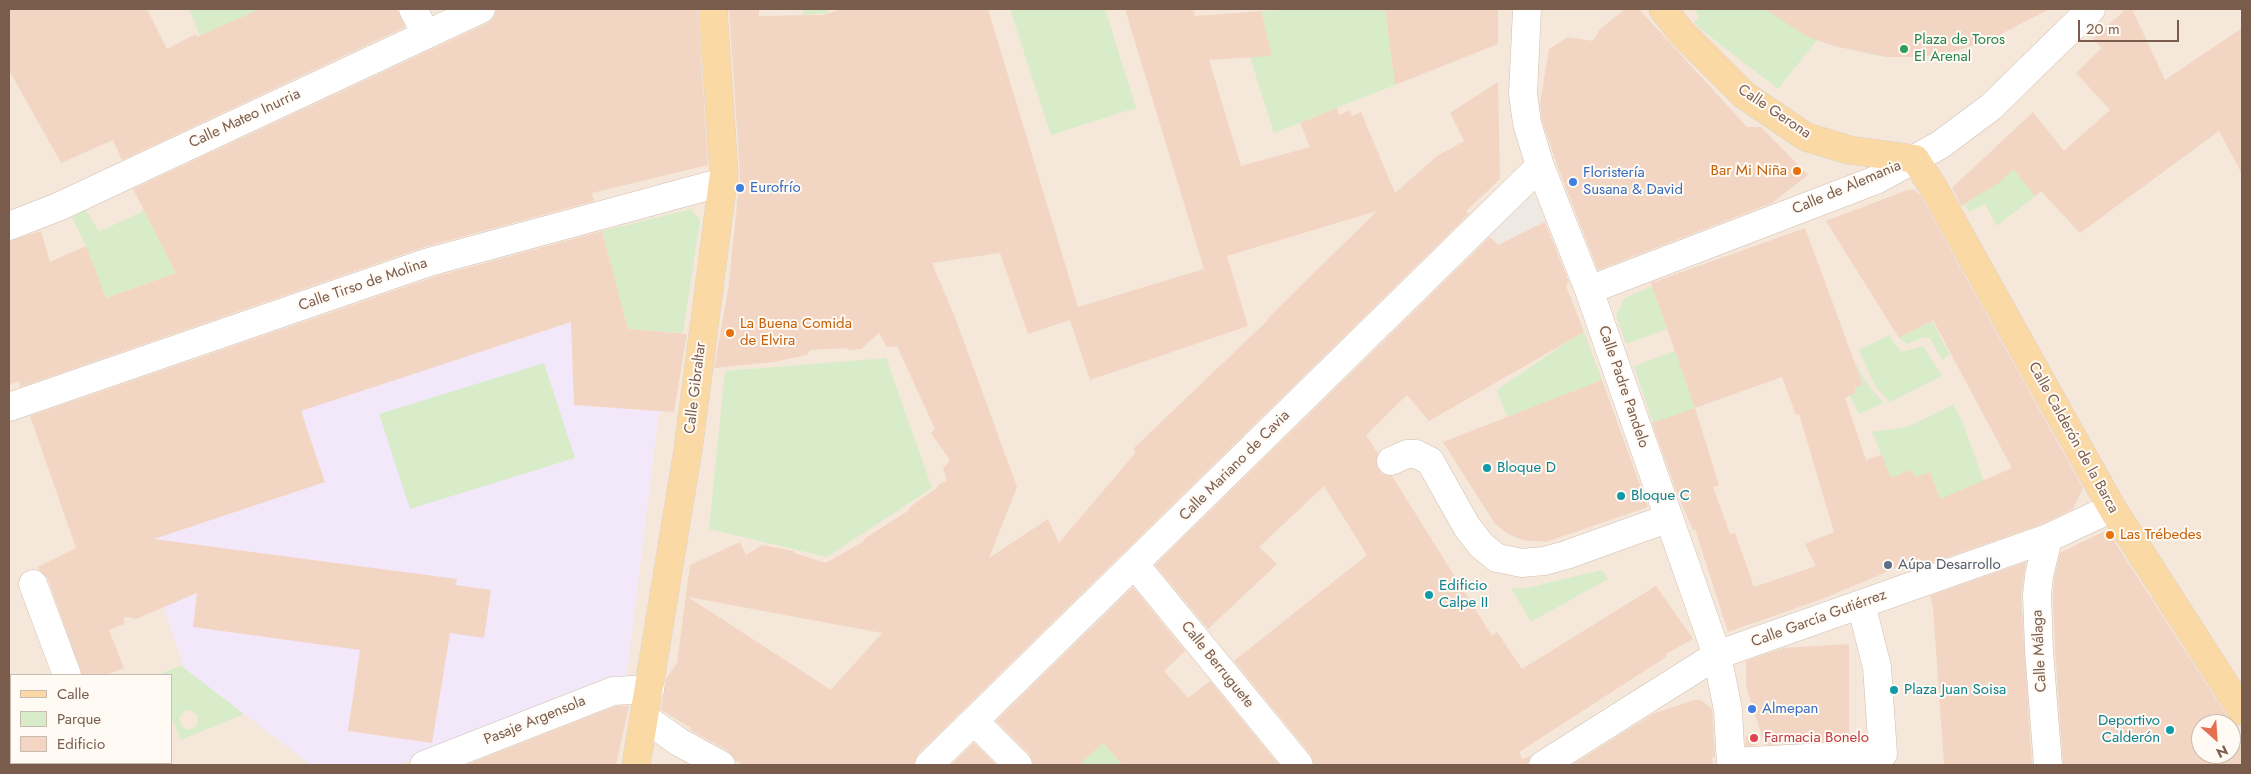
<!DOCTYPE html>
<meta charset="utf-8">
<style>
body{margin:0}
#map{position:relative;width:2251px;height:774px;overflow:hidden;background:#fdf6ec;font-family:Jost,sans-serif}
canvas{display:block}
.frame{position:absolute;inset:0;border:10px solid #7a5c4d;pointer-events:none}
.legend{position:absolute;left:10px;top:674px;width:162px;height:90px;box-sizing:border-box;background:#fffaf3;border:1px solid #cabbb1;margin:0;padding:6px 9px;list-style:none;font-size:15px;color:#7a5c4d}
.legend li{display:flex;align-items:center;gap:10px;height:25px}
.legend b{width:25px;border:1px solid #cabbb1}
.north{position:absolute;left:2191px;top:714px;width:50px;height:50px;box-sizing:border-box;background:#fffaf3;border:1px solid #cabbb1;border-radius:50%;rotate:154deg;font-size:14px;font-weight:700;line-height:20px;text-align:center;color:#7a5c4d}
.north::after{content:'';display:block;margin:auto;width:18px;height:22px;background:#e76f51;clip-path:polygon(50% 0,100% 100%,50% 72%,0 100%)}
.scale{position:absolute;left:2078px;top:20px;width:101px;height:22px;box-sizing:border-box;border:2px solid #7a5c4d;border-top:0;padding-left:6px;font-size:15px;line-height:18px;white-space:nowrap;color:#7a5c4d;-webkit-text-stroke:4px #fffaf3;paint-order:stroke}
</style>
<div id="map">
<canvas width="2251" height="774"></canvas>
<div class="frame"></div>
<ul class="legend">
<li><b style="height:6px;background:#fbd9a5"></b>Calle</li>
<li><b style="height:14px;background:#d8ecc9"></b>Parque</li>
<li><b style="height:14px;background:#f3d5c3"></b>Edificio</li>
</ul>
<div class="north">N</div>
<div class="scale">20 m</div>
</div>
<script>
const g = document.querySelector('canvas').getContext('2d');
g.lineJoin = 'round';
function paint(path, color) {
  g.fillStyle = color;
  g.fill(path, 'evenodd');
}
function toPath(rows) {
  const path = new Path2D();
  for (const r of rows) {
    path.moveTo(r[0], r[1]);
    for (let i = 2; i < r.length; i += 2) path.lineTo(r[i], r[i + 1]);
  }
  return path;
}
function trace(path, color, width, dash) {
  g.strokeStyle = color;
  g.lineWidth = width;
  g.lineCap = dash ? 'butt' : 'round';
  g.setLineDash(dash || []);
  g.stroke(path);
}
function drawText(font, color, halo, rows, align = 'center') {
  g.font = font + ' Jost,sans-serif';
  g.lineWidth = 4;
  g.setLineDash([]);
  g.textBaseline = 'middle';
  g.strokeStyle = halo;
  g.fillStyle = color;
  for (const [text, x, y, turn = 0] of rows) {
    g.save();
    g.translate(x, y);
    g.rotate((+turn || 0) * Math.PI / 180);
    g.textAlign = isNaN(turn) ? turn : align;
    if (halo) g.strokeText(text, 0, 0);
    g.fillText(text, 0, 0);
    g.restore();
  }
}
paint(toPath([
 [9,9,2242,9,2242,765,9,765],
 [11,675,171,675,171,763,11,763],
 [2201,724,2231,724,2231,754,2201,754]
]), '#f5e8da');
paint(toPath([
 [1524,194,1535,197,1568,285,1547,292,1485,232]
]), '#efe9e4');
paint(toPath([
 [571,322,574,405,659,411,627,675,398,765,311,765,184,668,127,495,266,422]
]), '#f3e8fa');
paint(toPath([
 [189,9,260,9,200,36],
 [803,9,828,9,828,13,803,15],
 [1010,9,1105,9,1136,108,1051,135],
 [1293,9,1385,9,1395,85,1274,133,1250,57,1272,56,1261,11],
 [1694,9,2040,9,2013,28,1989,40,1951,52,1919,57,1887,57,1869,54,1817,40,1778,89,1698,27,1694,21,1699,18],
 [1975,167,2013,169,2035,196,1997,226,1985,204,1969,212,1964,204,1974,198,1964,176],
 [691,209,700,220,683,333,628,329,602,231],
 [86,210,99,232,145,210,176,273,105,298,86,246,72,217],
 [1652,286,1667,329,1626,344,1616,315,1625,298],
 [1932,321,1950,355,1942,360,1930,338,1925,337,1907,344,1899,338],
 [1584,332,1602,380,1507,417,1497,390,1561,346],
 [1889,335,1901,352,1923,346,1942,376,1890,402,1875,386,1859,350],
 [1675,351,1695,408,1653,423,1634,366],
 [886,358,932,488,827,557,709,529,725,371],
 [1855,362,1867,383,1883,403,1859,414,1850,396,1856,393,1854,388,1863,385],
 [544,363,575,458,410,509,379,414],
 [1953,405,1962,421,1984,482,1940,499,1930,472,1916,477,1910,470,1891,478,1872,432,1907,427],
 [1602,570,1608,579,1531,622,1511,588,1526,588],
 [182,665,184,668,244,714,181,740,171,718,171,675,158,675],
 [191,710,198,716,198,723,194,728,188,730,182,727,179,718,185,711],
 [1103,743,1123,765,1079,765]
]), '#d8ecc9');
paint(toPath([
 [9,9,147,9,167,49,196,34,197,37,260,9,397,9,405,27,122,160,113,140,61,163,9,70],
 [496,9,698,9,708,165,592,193,594,201,424,247,20,387,19,381,9,385,9,241,41,231,50,262,86,246,106,298,176,273,133,189,488,23,494,18],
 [729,9,759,9,759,16,822,15,843,9,988,9,1078,307,1204,269,1125,9,1193,9,1195,16,1261,11,1272,56,1209,60,1241,166,1310,147,1300,123,1337,108,1339,115,1350,110,1352,116,1361,112,1395,193,1437,156,1464,141,1450,113,1498,82,1500,179,1466,211,1469,214,918,754,914,765,744,765,735,760,728,751,690,730,691,728,661,710,666,679,677,663,690,565,740,542,746,555,762,545,794,551,794,553,826,563,864,541,864,539,908,511,910,507,937,488,937,486,947,480,943,469,950,460,931,433,935,429,897,346,887,347,879,333,861,349,849,350,846,348,810,350,807,355,773,362,714,368,728,291,740,175],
 [1377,211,1267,319,1270,318,1133,449,1136,452,1059,543,1048,519,989,558,1017,487,956,320,932,263,1000,253,1028,334,1070,320,1090,380,1248,326,1227,256],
 [688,597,882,633,831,690],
 [1385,9,1498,9,1498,44,1395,85],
 [1625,9,1639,9,1747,127,1761,127,1808,175,1772,203,1598,270,1559,170,1542,120,1540,104,1549,49,1568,37,1593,41,1600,29],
 [1765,9,2050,9,1989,40,1971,46,1951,52,1919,57,1887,57,1834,46,1806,36],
 [2126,9,2132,9,2165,80,2242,28,2242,174,2219,131,2080,233,2041,191,2035,196,2013,169,2000,182,1961,206,1952,188,2033,112,2064,151,2110,110,2076,73,2102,48,2093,39],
 [1907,190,1914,190,1920,195,2083,488,2073,509,2042,524,1922,566,1920,558,1822,599,1728,632,1695,529,1693,530,1678,496,1652,423,1695,408,1651,283,1805,228,1863,385,1854,388,1856,393,1845,398,1866,460,1882,455,1891,478,1910,470,1916,477,1930,472,1940,499,2012,468,1933,320,1899,338,1826,221],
 [1782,377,1796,415,1799,414,1834,532,1805,544,1816,566,1754,587,1735,533,1730,534,1713,487,1719,485,1695,408],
 [1545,222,1569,282,1566,286,1584,332,1429,421,1407,395,1366,435,1378,454,1377,467,1382,474,1392,476,1492,636,1497,632,1522,669,1656,586,1693,639,1666,654,1666,657,1519,752,1522,759,1531,756,1527,765,1314,765,1311,755,1234,661,1367,555,1324,486,1259,547,1277,564,1208,629,1155,565,1490,237,1498,245],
 [602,231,628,329,687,334,674,412,574,405,571,322,301,411,325,482,154,539,457,579,456,585,491,590,484,638,450,633,432,743,348,731,360,650,193,627,197,593,136,619,124,617,124,624,109,630,124,668,106,675,82,675,48,579,37,567,76,548,30,416,434,277],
 [1602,380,1648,507,1546,542,1522,540,1508,534,1495,524,1443,442],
 [2107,530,2229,719,2242,737,2242,765,2063,765,2055,650,2053,596,2054,579,2060,553],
 [2201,724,2231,724,2231,754,2201,754],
 [2026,562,2021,596,2032,765,1944,765,1933,608,1930,596],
 [1133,587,1185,651,1164,671,1188,698,1210,681,1279,765,1123,765,1103,743,1079,765,1033,765,1029,754,996,721],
 [1849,644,1849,740,1765,745,1746,687,1746,661,1783,648],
 [1693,700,1701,700,1712,709,1715,757,1712,757,1713,765,1572,765,1653,714],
 [616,706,629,706,616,765,466,765],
 [1745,735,1758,745,1746,746],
 [974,743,996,765,951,765]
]), '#f3d5c3');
const minor = toPath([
 [413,9,426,34],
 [1527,9,1523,94,1527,123,1540,166,1589,290,1717,655,1728,710,1731,765],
 [9,226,58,207,481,9],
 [1589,290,1876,180,1940,145,1991,107,2091,9],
 [9,407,429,262,723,182],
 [1391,461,1407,454,1416,454,1430,461,1467,527,1482,546,1497,558,1522,563,1544,561,1566,555,1669,518],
 [2048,538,2039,576,2037,595,2039,651,2048,765],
 [1135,565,1299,765],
 [33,584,67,675],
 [645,718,679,742,721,765],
 [974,721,1018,765],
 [1731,762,1883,754,1877,667,1861,604],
 [103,763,105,765],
 [424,765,613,691,650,689],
 [929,765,1540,166],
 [1543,765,1717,655,2048,538,2112,508]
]);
const major = toPath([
 [1663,9,1681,32,1744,95,1806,137,1849,150,1915,159,1933,187,2112,508,2242,711],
 [636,765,688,450,724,173,713,9]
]);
trace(minor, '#d1beb0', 29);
trace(major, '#dad1cd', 29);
trace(minor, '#fff', 28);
trace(major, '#fbd9a5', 28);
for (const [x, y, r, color] of [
 [1904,49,5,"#2e9e5b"],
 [1797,171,5,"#e8710a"],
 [1573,182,5,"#3f7fe0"],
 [740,188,5,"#3f7fe0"],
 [730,333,5,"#e8710a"],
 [1487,468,5,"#0f9aa8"],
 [1621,496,5,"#0f9aa8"],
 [2110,535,5,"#e8710a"],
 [1888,565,5,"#5c6f8a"],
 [1429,595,5,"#0f9aa8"],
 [1894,690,5,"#0f9aa8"],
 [1752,709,5,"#3f7fe0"],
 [2170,730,5,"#0f9aa8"],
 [1754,738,5,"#e0444e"]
]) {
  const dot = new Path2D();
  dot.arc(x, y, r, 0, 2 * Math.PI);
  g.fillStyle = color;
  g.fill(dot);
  trace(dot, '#fffaf3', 2);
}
drawText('15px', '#27864d', '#fffaf3', [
 ["Plaza de Toros",1914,40],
 ["El Arenal",1914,57]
], 'left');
drawText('15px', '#7a5c4d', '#fffaf3', [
 ["Calle Gerona",1774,112,34],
 ["Calle Mateo Inurria",245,119,-25],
 ["Calle de Alemania",1847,188,-23],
 ["Calle Tirso de Molina",363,285,-19],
 ["Calle Padre Pandelo",1623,387,71],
 ["Calle Gibraltar",696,388,-83],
 ["Calle Calderón de la Barca",2073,438,61],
 ["Calle Mariano de Cavia",1235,466,-45],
 ["Calle García Gutiérrez",1819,619,-20],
 ["Calle Málaga",2040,651,-93],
 ["Calle Berruguete",1217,665,51],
 ["Pasaje Argensola",535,721,-22]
]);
drawText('15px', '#c56008', '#fffaf3', [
 ["Bar Mi Niña",1787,171,"right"],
 ["La Buena Comida",740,324],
 ["de Elvira",740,341],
 ["Las Trébedes",2120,535]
], 'left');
drawText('15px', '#366cbe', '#fffaf3', [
 ["Floristería",1583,173],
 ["Susana & David",1583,190],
 ["Eurofrío",750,188],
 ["Almepan",1762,709]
], 'left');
drawText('15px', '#0d838f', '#fffaf3', [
 ["Bloque D",1497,468],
 ["Bloque C",1631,496],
 ["Edificio",1439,586],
 ["Calpe II",1439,603],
 ["Plaza Juan Soisa",1904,690],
 ["Deportivo",2160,721,"right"],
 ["Calderón",2160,738,"right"]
], 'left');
drawText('15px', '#4e5e75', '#fffaf3', [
 ["Aúpa Desarrollo",1898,565]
], 'left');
drawText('15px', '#be3a42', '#fffaf3', [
 ["Farmacia Bonelo",1764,738]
], 'left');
</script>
